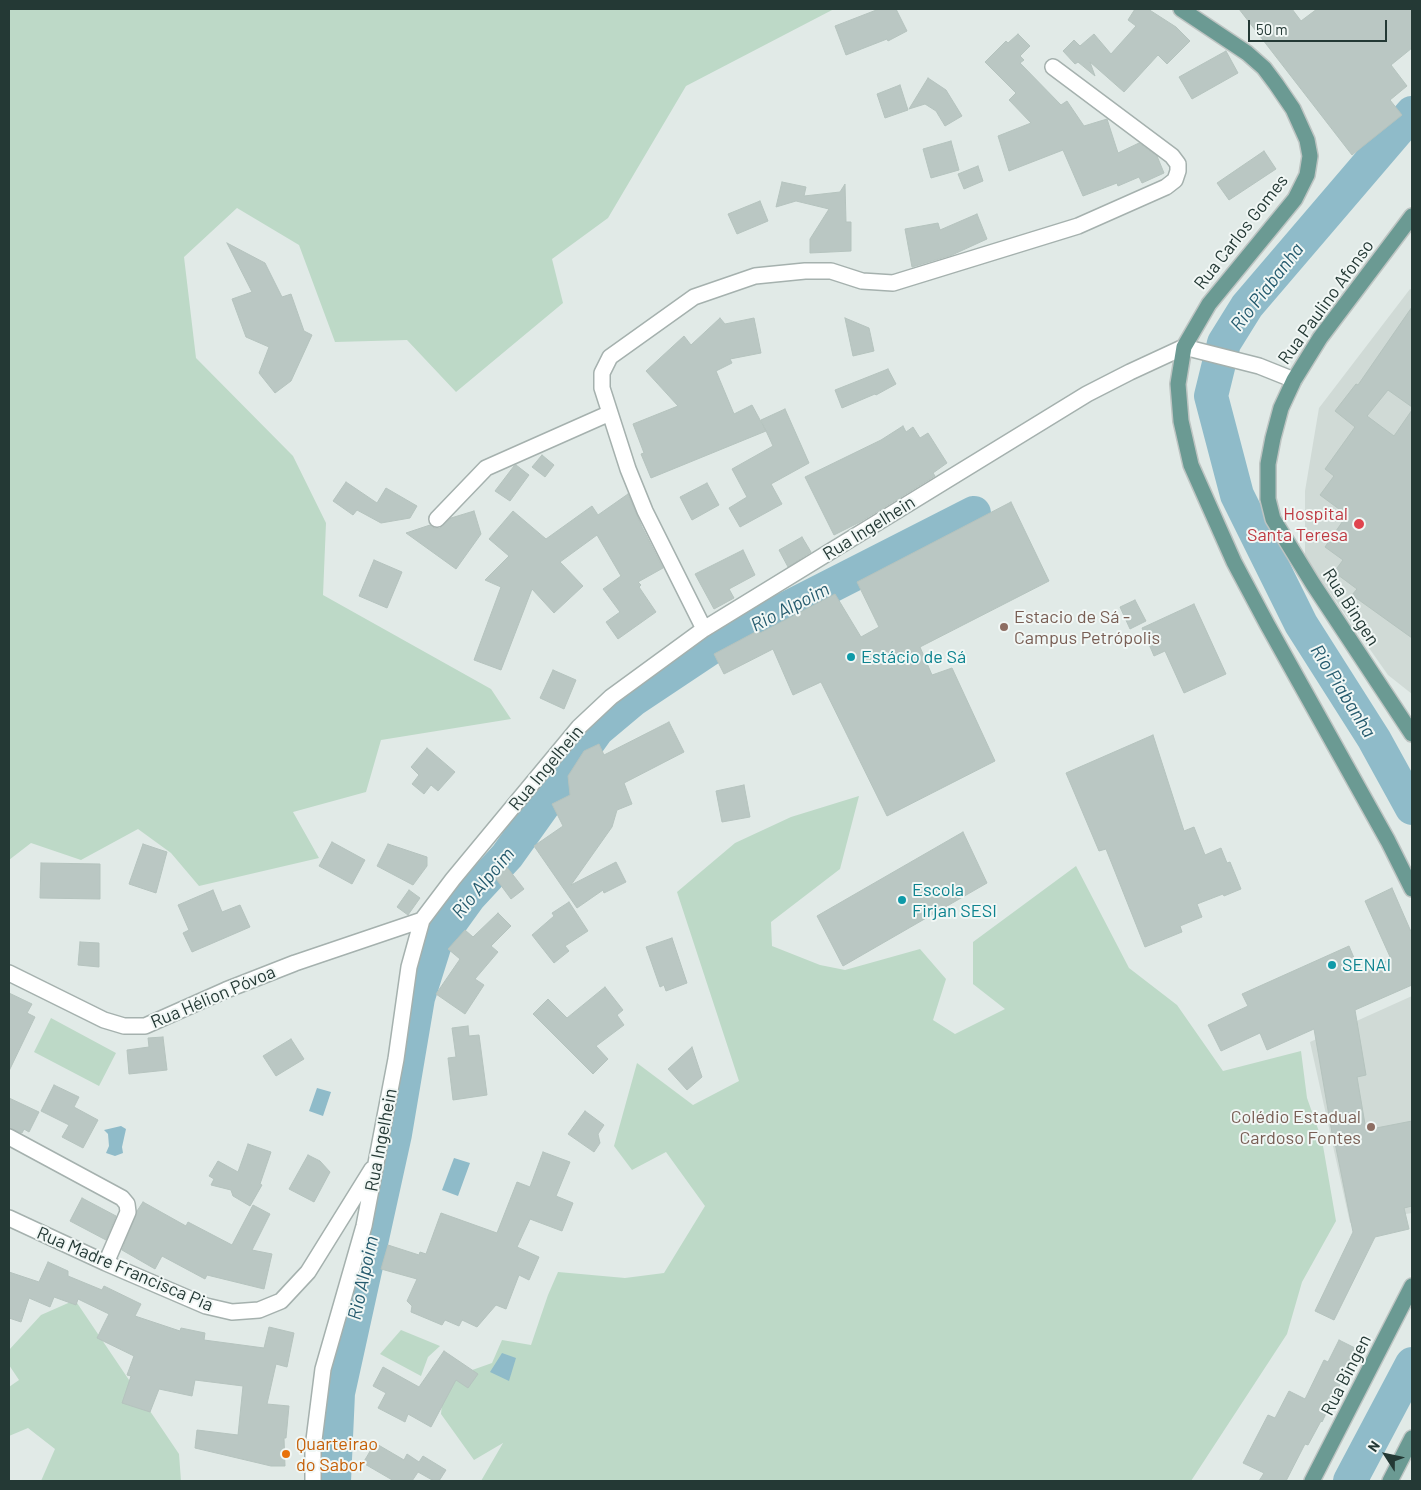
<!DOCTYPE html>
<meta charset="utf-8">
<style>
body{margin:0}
#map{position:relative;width:1421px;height:1490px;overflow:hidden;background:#e1eae7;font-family:Barlow,sans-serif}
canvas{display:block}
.frame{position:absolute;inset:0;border:10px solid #243935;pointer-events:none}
.north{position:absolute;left:1361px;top:1430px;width:50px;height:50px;-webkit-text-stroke:4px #f1f7f5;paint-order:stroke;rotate:305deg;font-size:14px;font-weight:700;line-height:20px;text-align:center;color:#243935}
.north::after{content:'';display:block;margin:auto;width:18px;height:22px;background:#243935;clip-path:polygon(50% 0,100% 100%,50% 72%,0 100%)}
.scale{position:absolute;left:1248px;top:20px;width:139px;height:22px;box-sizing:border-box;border:2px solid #243935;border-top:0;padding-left:6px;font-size:15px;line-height:18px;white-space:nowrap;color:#243935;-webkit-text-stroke:4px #f1f7f5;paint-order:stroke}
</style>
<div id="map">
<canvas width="1421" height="1490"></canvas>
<div class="frame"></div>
<div class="north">N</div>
<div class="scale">50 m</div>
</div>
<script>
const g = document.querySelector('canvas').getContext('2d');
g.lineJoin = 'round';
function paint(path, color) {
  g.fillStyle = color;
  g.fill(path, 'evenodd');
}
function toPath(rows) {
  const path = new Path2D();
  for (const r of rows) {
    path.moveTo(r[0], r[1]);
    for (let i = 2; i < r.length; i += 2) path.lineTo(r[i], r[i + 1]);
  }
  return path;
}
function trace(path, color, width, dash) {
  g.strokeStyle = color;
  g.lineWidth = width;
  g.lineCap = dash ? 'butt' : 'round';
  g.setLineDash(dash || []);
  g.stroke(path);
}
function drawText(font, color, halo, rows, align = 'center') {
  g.font = font + ' Barlow,sans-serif';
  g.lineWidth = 4;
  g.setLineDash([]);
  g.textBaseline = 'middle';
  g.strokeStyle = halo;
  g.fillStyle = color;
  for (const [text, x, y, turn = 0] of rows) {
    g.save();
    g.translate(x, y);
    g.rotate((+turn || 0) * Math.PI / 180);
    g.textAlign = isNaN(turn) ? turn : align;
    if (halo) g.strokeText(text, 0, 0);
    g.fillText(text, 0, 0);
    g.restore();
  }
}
paint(toPath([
 [1410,289,1412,290,1412,694,1388,675,1305,557,1305,491,1319,408],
 [1412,996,1412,1213,1350,1223,1310,1042]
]), '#d0dad6');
paint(toPath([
 [9,9,834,9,686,86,608,218,552,259,563,303,456,392,407,340,335,342,299,245,237,208,184,257,196,358,293,456,326,523,323,595,491,689,511,719,381,740,366,792,293,812,319,858,199,886,171,853,138,829,81,860,31,843,9,860],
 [859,796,840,869,771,922,772,946,820,965,845,970,920,949,946,979,933,1020,955,1034,1005,1009,973,984,973,942,1076,866,1129,968,1177,1005,1223,1071,1301,1051,1307,1098,1322,1140,1336,1221,1302,1282,1287,1334,1191,1481,481,1481,503,1443,474,1460,441,1414,444,1380,492,1363,502,1340,531,1345,548,1295,558,1272,625,1278,664,1273,705,1206,666,1152,632,1170,614,1146,637,1063,693,1105,739,1081,677,892,735,843,791,817],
 [51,1018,116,1053,99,1086,34,1052],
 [75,1300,179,1454,181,1481,41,1481,55,1449,28,1428,9,1436,9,1387,19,1380,9,1365,9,1350,41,1315],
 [401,1330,440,1346,428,1357,421,1376,380,1354]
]), '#bdd9c7');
paint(toPath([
 [317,1088,331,1092,323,1116,309,1111],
 [121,1126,126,1129,122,1147,123,1153,115,1156,106,1153,109,1146,108,1134,104,1130],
 [454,1158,470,1163,458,1196,442,1190],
 [502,1353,516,1358,509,1381,490,1372]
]), '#8fbbc9');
trace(toPath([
 [1412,113,1247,306,1224,343,1211,396,1237,495,1301,624,1374,739,1412,808],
 [334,1481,338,1393,395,1134,418,998,435,944,469,897,507,856,597,730,634,699,715,645,974,513],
 [1350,1481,1412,1364]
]), '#8fbbc9', 34);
const building = toPath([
 [879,9,896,9,907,31,888,41,887,39,846,55,835,26,879,9],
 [1135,9,1148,9,1176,27,1190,41,1167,64,1158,55,1124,92,1090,62,1095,76,1078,62,1075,64,1063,51,1074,40,1080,46,1094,34,1111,54,1136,26,1128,20,1135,9],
 [1239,9,1292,9,1301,21,1317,9,1412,9,1412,48,1391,65,1407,86,1390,100,1402,115,1352,155,1239,9],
 [1018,34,1030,46,1020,56,1024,60,1020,63,1061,105,1067,101,1084,126,1107,119,1118,153,1139,143,1157,156,1164,173,1142,183,1139,177,1118,186,1117,183,1083,196,1063,150,1009,171,998,136,1031,123,1009,100,1016,93,985,62,1006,41,1008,43,1018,34],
 [1226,51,1238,73,1192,99,1179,77,1226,51],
 [928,78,946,90,962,116,945,126,936,111,925,104,909,109,928,78],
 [900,85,908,110,885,118,877,94,900,85],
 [951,141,959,170,931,178,923,149,951,141],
 [1264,151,1276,169,1229,200,1217,183,1264,151],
 [978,166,983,181,964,189,958,174,978,166],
 [782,182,806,187,804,196,840,192,845,184,846,222,851,222,851,251,810,253,810,239,829,209,796,201,776,207,782,182],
 [760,201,768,221,737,234,728,214,760,201],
 [977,214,987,239,952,255,912,267,905,229,938,223,940,230,977,214],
 [227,243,265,263,282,297,291,294,304,331,312,335,291,381,275,393,259,373,269,347,246,337,232,299,252,292,227,243],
 [1412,307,1412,407,1388,390,1367,416,1394,436,1412,410,1412,638,1352,595,1357,589,1334,572,1343,560,1325,547,1347,515,1320,495,1334,476,1325,469,1355,427,1335,411,1356,384,1358,385,1412,307],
 [720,318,725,324,754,318,761,353,730,359,732,363,716,371,734,414,752,405,766,431,651,478,641,454,644,453,633,424,678,406,646,371,684,336,691,345,720,318],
 [845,318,869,328,874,351,853,356,845,318],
 [888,369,896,384,876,395,875,394,842,408,835,390,888,369],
 [785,409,809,463,771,484,782,504,740,527,729,508,747,497,732,469,773,446,761,420,785,409],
 [903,426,906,432,913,427,920,438,928,433,947,463,933,473,935,476,860,522,834,535,805,477,881,440,903,426],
 [542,455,554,465,545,477,532,467,542,455],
 [516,465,529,475,510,501,495,491,514,466,516,465],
 [346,482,377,503,386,488,417,506,410,518,381,523,357,510,353,515,333,501,346,482],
 [707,483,719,505,692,520,680,497,707,483],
 [628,494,642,527,663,568,638,582,641,585,639,587,656,612,618,639,606,622,620,612,603,589,621,576,597,535,560,562,583,586,554,613,532,589,501,670,474,660,501,587,485,580,509,556,489,539,513,511,546,539,592,506,598,515,628,494],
 [1011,502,1049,581,920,647,932,675,952,668,995,761,887,816,821,682,793,695,773,649,724,674,714,654,759,630,760,633,835,594,861,637,879,627,857,582,1011,502],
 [474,511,481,534,456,569,406,533,430,525,434,528,440,528,451,518,474,511],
 [802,537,811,552,788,567,779,550,802,537],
 [743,550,755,575,729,589,734,598,714,609,695,574,743,550],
 [374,560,402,572,387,608,359,596,374,560],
 [1135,600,1146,621,1130,629,1120,607,1135,600],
 [1194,604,1226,674,1184,693,1165,651,1154,656,1142,628,1194,604],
 [553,670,576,680,564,709,540,698,553,670],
 [669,722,684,752,624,783,632,804,617,810,612,827,571,885,616,862,626,882,604,893,603,890,577,908,534,846,563,826,552,804,570,795,568,776,584,751,599,744,604,755,669,722],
 [1153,735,1184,831,1194,827,1205,855,1221,848,1227,863,1230,862,1241,889,1224,896,1223,894,1197,904,1202,917,1180,926,1182,932,1145,947,1106,849,1099,851,1066,773,1153,735],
 [427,748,455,772,438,791,431,785,424,794,412,784,419,775,411,767,427,748],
 [744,785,750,817,722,822,716,791,744,785],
 [963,832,987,883,843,966,817,916,963,832],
 [332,842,365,860,352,884,319,866,332,842],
 [143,844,167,852,156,893,129,884,143,844],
 [388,844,427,857,427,866,413,885,377,866,388,844],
 [41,863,100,864,100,899,40,898,41,863],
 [506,866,524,889,511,899,494,876,506,866],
 [1392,888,1412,934,1412,985,1355,1010,1366,1075,1357,1077,1366,1130,1412,1121,1412,1206,1404,1208,1409,1229,1375,1237,1334,1320,1315,1311,1353,1232,1333,1133,1332,1133,1314,1029,1267,1050,1260,1033,1221,1051,1208,1025,1248,1006,1242,994,1349,946,1360,972,1391,959,1365,901,1392,888],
 [213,890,222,912,240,905,250,927,192,952,183,933,189,930,178,905,213,890],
 [409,890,420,898,408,915,397,907,409,890],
 [569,902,588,931,565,946,569,951,554,963,532,935,554,916,552,913,569,902],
 [498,913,511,926,491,946,498,952,475,979,484,985,465,1014,436,994,460,959,448,949,465,930,473,937,498,913],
 [672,938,687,983,666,991,664,985,660,987,646,947,672,938],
 [80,942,99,943,99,967,78,965,80,942],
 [605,987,623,1010,617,1015,624,1025,596,1046,608,1059,593,1074,533,1014,548,999,567,1018,605,987],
 [9,993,32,1004,27,1013,35,1017,9,1071,9,993],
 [468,1026,469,1036,479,1035,487,1095,453,1100,448,1058,456,1057,452,1028,468,1026],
 [163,1037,167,1070,129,1074,127,1050,149,1047,148,1038,163,1037],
 [291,1039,304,1059,276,1076,263,1056,291,1039],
 [692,1047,702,1077,687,1090,668,1069,692,1047],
 [54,1085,79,1097,74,1107,98,1120,83,1148,62,1137,69,1125,41,1111,54,1085],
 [9,1098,39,1112,29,1132,24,1129,22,1133,9,1128,9,1098],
 [585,1111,604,1125,598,1134,600,1143,594,1152,568,1134,585,1111],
 [248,1144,271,1152,260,1184,262,1185,250,1206,233,1196,231,1190,211,1185,214,1179,209,1176,218,1161,238,1172,248,1144],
 [543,1152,570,1162,556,1196,573,1203,562,1231,530,1219,517,1247,539,1257,529,1280,519,1275,506,1309,496,1305,477,1327,462,1320,459,1326,445,1320,442,1325,411,1312,412,1306,407,1301,417,1279,381,1269,388,1245,419,1255,420,1252,426,1254,441,1213,497,1233,517,1182,530,1187,543,1152],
 [308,1155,320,1161,330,1172,314,1202,289,1189,308,1155],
 [82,1198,116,1216,106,1240,70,1221,82,1198],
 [143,1202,186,1226,188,1222,232,1245,253,1205,270,1214,252,1250,272,1254,264,1289,207,1275,205,1279,162,1256,155,1269,122,1250,137,1211,143,1202],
 [48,1262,68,1271,68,1276,102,1290,104,1286,141,1304,135,1316,180,1331,181,1328,205,1333,204,1340,264,1348,269,1327,294,1333,287,1367,276,1364,267,1404,289,1406,286,1438,284,1438,285,1466,271,1466,195,1448,197,1430,238,1435,243,1386,195,1380,192,1396,159,1389,150,1412,122,1403,131,1376,127,1375,134,1356,97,1338,109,1314,78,1299,76,1305,54,1297,50,1307,29,1298,21,1322,9,1318,9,1272,39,1282,48,1262],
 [1339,1340,1357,1349,1322,1422,1321,1421,1308,1445,1305,1444,1286,1481,1259,1481,1264,1473,1243,1463,1268,1415,1275,1418,1289,1391,1305,1399,1324,1360,1328,1362,1339,1340],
 [444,1351,478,1374,468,1388,456,1380,431,1427,408,1414,405,1422,378,1408,386,1393,373,1386,383,1367,419,1387,444,1351],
 [375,1443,404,1460,407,1454,419,1462,423,1456,446,1470,439,1481,434,1481,418,1472,412,1481,394,1481,363,1463,375,1443]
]);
paint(building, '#bac7c3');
trace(building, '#b5c3be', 1);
const minor = toPath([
 [437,519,486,468,610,413],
 [704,629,645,511,628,469,602,388,602,373,610,357,694,297,755,276,805,271,831,271,862,281,893,283,1078,226,1166,187,1175,180,1178,171,1178,164,1172,156,1053,67],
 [9,973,104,1020,124,1026,145,1026,226,990,295,963,422,920],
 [9,1137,122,1198,127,1204,128,1212,106,1263],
 [9,1218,106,1263,206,1306,232,1312,259,1310,281,1301,308,1272,372,1169],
 [313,1481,313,1448,323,1369,364,1226,396,1059,409,967,422,920,453,879,579,727,611,697,704,629,1087,394,1130,372,1184,347,1259,366,1294,380]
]);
const primary = toPath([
 [1181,9,1247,53,1264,68,1276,84,1293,109,1307,140,1310,156,1307,175,1295,199,1209,304,1184,347,1178,384,1181,421,1191,465,1234,562,1267,624,1388,841,1412,889],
 [1412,216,1320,338,1294,380,1281,408,1273,438,1268,464,1268,499,1273,519,1313,584,1412,734],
 [1312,1481,1412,1286],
 [1390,1481,1412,1438]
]);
trace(minor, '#a5b1ae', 18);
trace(primary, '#bdc4c2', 18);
trace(minor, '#fff', 15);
trace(primary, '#6b9a93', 15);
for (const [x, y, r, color] of [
 [1359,524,6,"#e0444e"],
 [1004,627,5,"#8d6e63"],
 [851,657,5,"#0f9aa8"],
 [902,900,5,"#0f9aa8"],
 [1332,965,5,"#0f9aa8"],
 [1371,1127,5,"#8d6e63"],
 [286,1454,5,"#e8710a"]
]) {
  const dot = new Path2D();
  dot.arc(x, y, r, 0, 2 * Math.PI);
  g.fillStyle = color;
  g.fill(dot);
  trace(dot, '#f1f7f5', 2);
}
drawText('18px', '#243935', '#f1f7f5', [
 ["Rua Carlos Gomes",1241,232,-52],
 ["Rua Paulino Afonso",1326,302,-54],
 ["Rua Ingelhein",869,528,-32],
 ["Rua Bingen",1351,607,57],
 ["Rua Ingelhein",546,768,-50],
 ["Rua Hélion Póvoa",213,997,-23],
 ["Rua Ingelhein",381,1140,-79],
 ["Rua Madre Francisca Pia",125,1269,23],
 ["Rua Bingen",1346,1375,-63]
]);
drawText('18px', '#be3a42', '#f1f7f5', [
 ["Hospital",1348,514],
 ["Santa Teresa",1348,535]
], 'right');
drawText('18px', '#785e54', '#f1f7f5', [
 ["Estacio de Sá -",1014,617],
 ["Campus Petrópolis",1014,638],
 ["Colédio Estadual",1361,1117,"right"],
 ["Cardoso Fontes",1361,1138,"right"]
], 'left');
drawText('18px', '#0d838f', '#f1f7f5', [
 ["Estácio de Sá",861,657],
 ["Escola",912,890],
 ["Firjan SESI",912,911],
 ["SENAI",1342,965]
], 'left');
drawText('18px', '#c56008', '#f1f7f5', [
 ["Quarteirao",296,1444],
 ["do Sabor",296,1465]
], 'left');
drawText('italic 19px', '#255b6e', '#f1f7f5', [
 ["Rio Piabanha",1267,287,-52],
 ["Rio Alpoim",790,607,-27],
 ["Rio Piabanha",1343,691,58],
 ["Rio Alpoim",483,883,-50],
 ["Rio Alpoim",363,1278,-78]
]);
</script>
